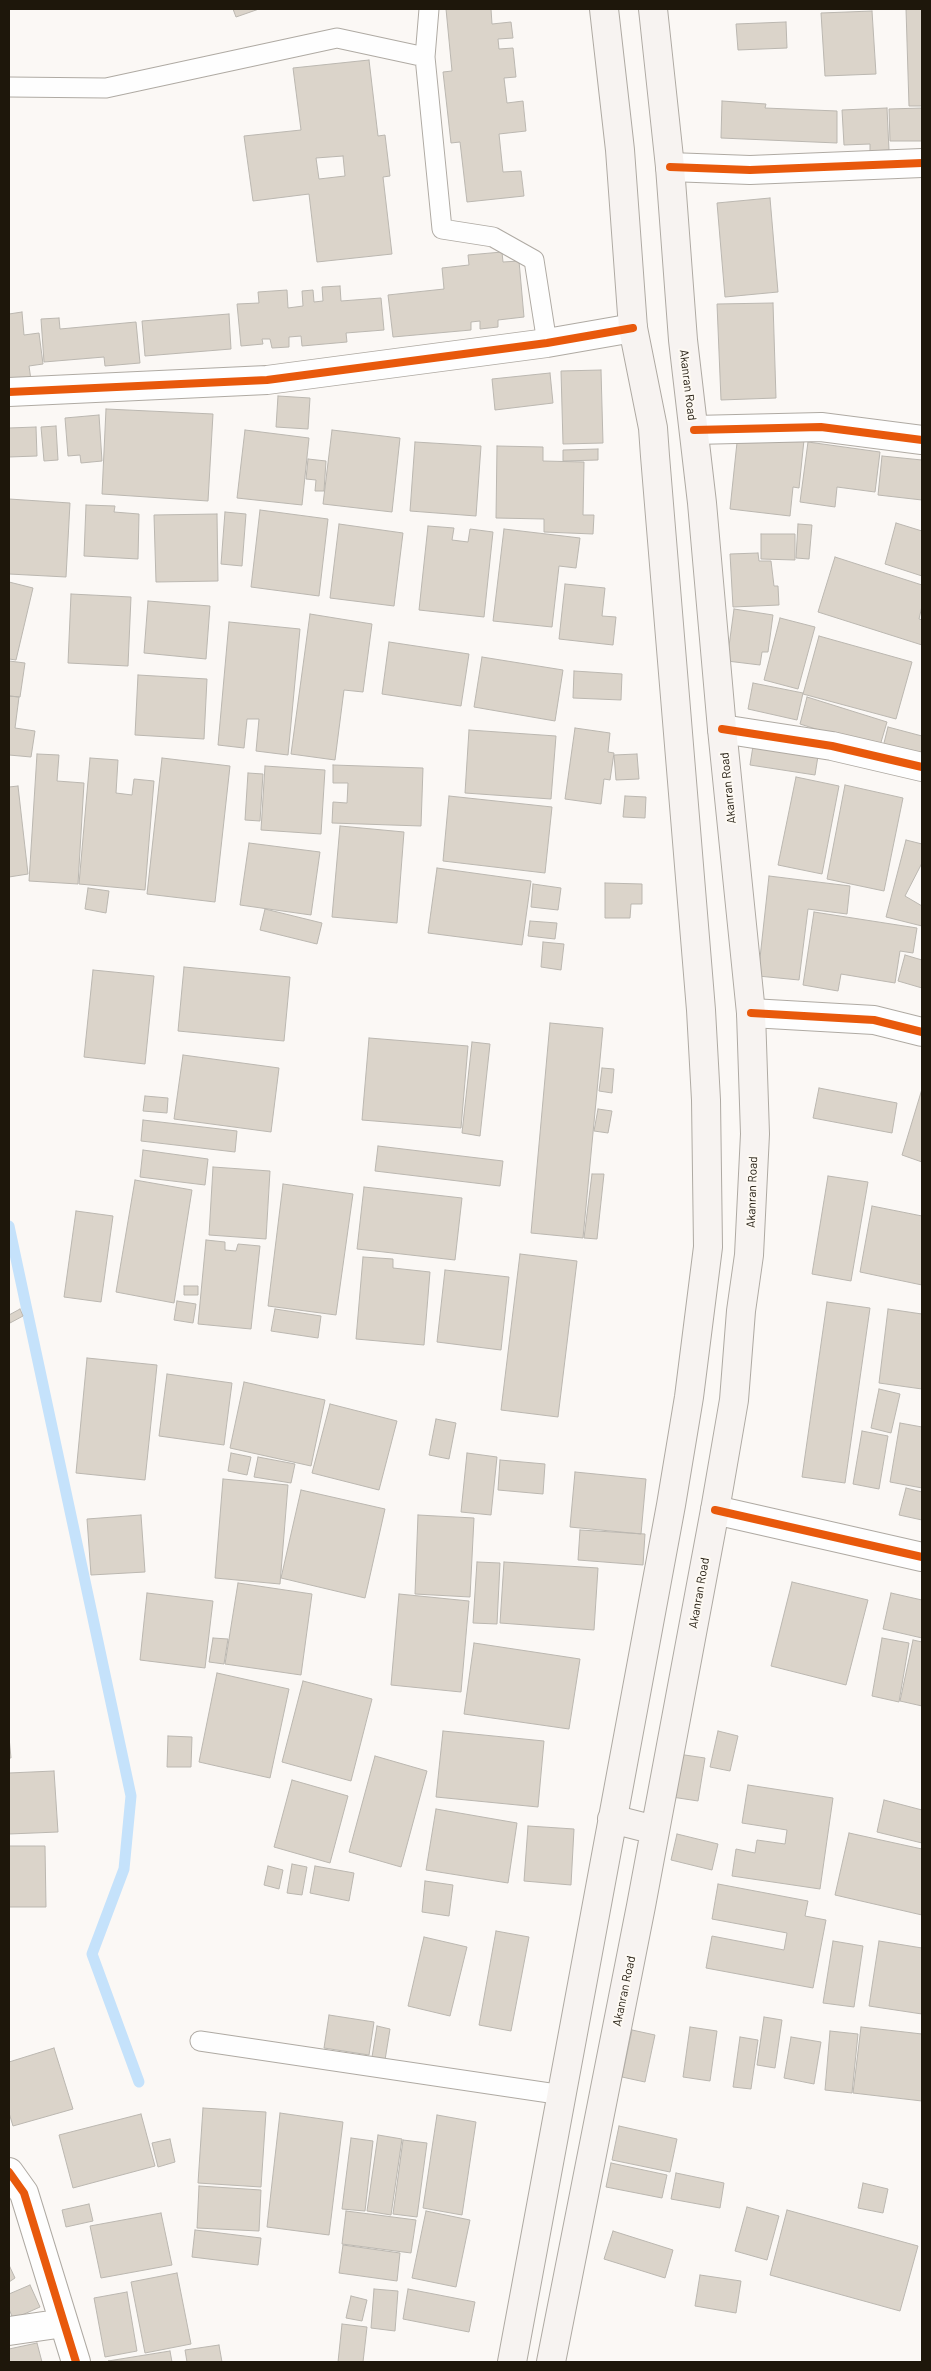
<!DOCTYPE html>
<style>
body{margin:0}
#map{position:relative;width:931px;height:2371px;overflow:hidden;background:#fbf8f5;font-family:Barlow,sans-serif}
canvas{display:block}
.frame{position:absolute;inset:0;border:10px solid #1e170b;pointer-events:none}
</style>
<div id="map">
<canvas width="931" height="2371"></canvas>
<div class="frame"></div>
</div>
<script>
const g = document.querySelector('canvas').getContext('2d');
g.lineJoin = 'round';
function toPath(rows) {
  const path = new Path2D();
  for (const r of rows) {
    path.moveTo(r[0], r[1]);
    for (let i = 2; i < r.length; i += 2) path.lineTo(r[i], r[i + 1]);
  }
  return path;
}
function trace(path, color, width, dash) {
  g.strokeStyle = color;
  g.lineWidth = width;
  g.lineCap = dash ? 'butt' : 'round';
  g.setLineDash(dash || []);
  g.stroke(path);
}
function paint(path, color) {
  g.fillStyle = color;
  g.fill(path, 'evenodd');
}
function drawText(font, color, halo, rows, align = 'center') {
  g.font = font + ' Barlow,sans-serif';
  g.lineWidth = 4;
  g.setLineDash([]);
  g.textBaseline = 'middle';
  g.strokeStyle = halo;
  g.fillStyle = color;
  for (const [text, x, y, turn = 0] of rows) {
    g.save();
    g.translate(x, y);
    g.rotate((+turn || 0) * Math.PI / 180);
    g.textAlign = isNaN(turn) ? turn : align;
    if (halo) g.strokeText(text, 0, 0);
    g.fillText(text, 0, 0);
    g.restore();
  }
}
trace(toPath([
 [9,1226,131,1796,124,1869,92,1954,139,2082]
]), '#c5e2fb', 11);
const building = toPath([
 [233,9,259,9,236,17,233,9],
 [446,9,491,9,492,24,511,22,513,38,498,39,499,49,513,48,516,77,504,78,507,103,523,101,526,131,499,134,503,172,521,171,524,196,467,202,460,142,451,143,443,72,452,71,446,9],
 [906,9,922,9,922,106,909,106,906,9],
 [872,11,876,74,825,76,821,13,872,11],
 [786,22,787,48,738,50,736,24,786,22],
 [369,60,378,136,385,135,390,176,383,177,392,254,317,262,309,194,253,201,244,136,301,130,293,68,369,60],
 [343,156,345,176,319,179,316,158,343,156],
 [722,101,766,104,765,108,837,111,837,143,721,138,722,101],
 [887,108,889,150,870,151,870,144,844,145,842,110,887,108],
 [922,108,922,141,890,141,889,109,922,108],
 [770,198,778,292,725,297,717,203,770,198],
 [502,252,503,262,519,261,524,317,498,320,498,327,480,329,480,321,471,322,471,330,393,337,388,295,444,289,442,268,469,265,468,255,502,252],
 [340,286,341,301,381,298,384,330,346,333,347,342,302,346,301,336,289,337,289,347,272,348,270,339,262,339,263,344,241,346,237,304,259,303,258,292,287,290,288,308,303,306,302,291,313,290,314,302,323,301,322,287,340,286],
 [773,303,776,398,721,400,717,304,773,303],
 [22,312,24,335,39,333,43,364,29,366,31,380,9,382,9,314,22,312],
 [229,314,231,349,145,356,142,321,229,314],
 [59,318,60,329,136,322,140,363,105,366,104,357,44,362,41,319,59,318],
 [601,370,603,443,563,444,561,371,601,370],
 [550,373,553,403,495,410,492,379,550,373],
 [278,396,310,398,308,429,276,427,278,396],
 [106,409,213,414,208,501,102,494,106,409],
 [99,415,102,461,81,463,80,455,68,456,65,418,99,415],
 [56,426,58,460,44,461,41,427,56,426],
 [36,427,37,456,9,457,9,428,36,427],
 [245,430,309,438,302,505,237,498,245,430],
 [332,430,400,438,392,512,323,504,332,430],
 [738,433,804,440,799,488,793,487,790,516,730,509,738,433],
 [415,442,481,446,476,516,410,511,415,442],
 [808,442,880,452,875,492,837,487,835,507,800,502,808,442],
 [497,446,543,447,543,461,584,462,583,515,594,515,593,534,544,532,544,519,496,518,497,446],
 [598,449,598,460,563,461,563,450,598,449],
 [882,456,922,460,922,500,878,495,882,456],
 [308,459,326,461,324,491,315,491,316,480,306,479,308,459],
 [9,499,70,503,66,577,9,574,9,499],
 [86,505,115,506,114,512,139,514,138,559,84,556,86,505],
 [260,510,328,519,319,596,251,587,260,510],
 [225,512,246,514,242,566,221,564,225,512],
 [217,514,218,581,156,582,154,515,217,514],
 [896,523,922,531,922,576,885,564,896,523],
 [339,524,403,533,394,606,330,598,339,524],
 [798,524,812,525,809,559,796,558,798,524],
 [428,526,454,528,452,540,468,542,470,529,493,532,484,617,419,610,428,526],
 [504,529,580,538,576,568,559,566,552,627,493,621,504,529],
 [761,534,795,534,795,560,761,559,761,534],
 [758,553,759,561,771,561,774,586,778,586,779,605,733,607,730,554,758,553],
 [835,557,922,585,922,606,919,619,922,620,922,645,818,612,835,557],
 [9,582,33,588,16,660,9,659,9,582],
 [565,584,605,588,602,616,616,617,613,645,559,639,565,584],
 [71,594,131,597,128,666,68,663,71,594],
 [148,601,210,606,206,659,144,653,148,601],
 [734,609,773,615,768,652,762,652,760,665,727,661,734,609],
 [310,614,372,624,363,692,344,690,335,760,291,754,310,614],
 [780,618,815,627,798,689,764,680,780,618],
 [229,622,300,629,288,755,256,751,259,719,247,719,244,748,218,745,229,622],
 [819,636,912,662,896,719,803,694,819,636],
 [389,642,469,654,461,706,382,694,389,642],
 [482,657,563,670,555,721,474,707,482,657],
 [9,661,25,663,20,697,9,696,9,661],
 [574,671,622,674,621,700,573,698,574,671],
 [138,675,207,679,204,739,135,735,138,675],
 [753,683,803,693,797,720,748,709,753,683],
 [9,696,19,697,15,728,35,731,31,757,9,755,9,696],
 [807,697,887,722,879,749,800,724,807,697],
 [888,727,922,736,922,761,882,751,888,727],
 [575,728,610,733,608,752,614,753,610,780,604,779,601,804,565,799,575,728],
 [469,730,556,736,551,799,465,793,469,730],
 [753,746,818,756,815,775,750,765,753,746],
 [37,754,59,755,57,781,84,783,78,884,29,881,37,754],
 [637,754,639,779,616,780,614,755,637,754],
 [90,758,118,760,116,793,132,795,134,779,154,781,145,890,79,884,90,758],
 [162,758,230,766,215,902,147,894,162,758],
 [333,765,423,768,421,826,332,823,333,802,347,803,348,783,333,783,333,765],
 [265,766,325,770,321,834,261,830,265,766],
 [248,773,263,774,260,821,245,820,248,773],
 [796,777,839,786,822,874,778,865,796,777],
 [845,785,903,798,884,891,827,879,845,785],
 [18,786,28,874,9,877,9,787,18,786],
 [449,796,552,807,545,873,443,861,449,796],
 [625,796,646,797,645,818,623,817,625,796],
 [340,826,404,832,397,923,332,917,340,826],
 [906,840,922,844,922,926,886,917,906,840],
 [249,843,320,852,311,915,240,905,249,843],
 [922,863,922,906,905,896,922,863],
 [437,868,531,881,522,945,428,933,437,868],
 [769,876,850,886,847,914,808,909,799,980,758,976,769,876],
 [605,883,642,884,642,904,631,904,630,918,605,918,605,883],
 [533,884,561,888,558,910,531,907,533,884],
 [88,888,109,891,106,913,85,909,88,888],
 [265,909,322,923,317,944,260,930,265,909],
 [814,912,917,928,913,953,900,951,895,983,841,974,838,991,803,985,814,912],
 [530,921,557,923,555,939,528,936,530,921],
 [543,942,564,944,561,970,541,967,543,942],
 [905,955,922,960,922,988,898,981,905,955],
 [184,967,290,977,284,1041,178,1031,184,967],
 [93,970,154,976,145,1064,84,1057,93,970],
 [550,1023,603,1028,583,1238,531,1233,550,1023],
 [369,1038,468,1046,461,1128,362,1120,369,1038],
 [472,1042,490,1044,480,1136,462,1133,472,1042],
 [183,1055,279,1068,271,1132,174,1119,183,1055],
 [602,1068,614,1069,612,1093,599,1091,602,1068],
 [819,1088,897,1103,892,1133,813,1118,819,1088],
 [922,1089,922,1162,902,1155,922,1089],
 [145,1096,168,1098,167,1113,143,1111,145,1096],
 [598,1109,612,1111,608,1133,594,1131,598,1109],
 [143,1120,237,1131,235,1152,141,1141,143,1120],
 [378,1146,503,1161,500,1186,375,1171,378,1146],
 [143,1150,208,1159,205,1185,140,1177,143,1150],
 [213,1167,270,1171,266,1239,209,1235,213,1167],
 [592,1174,604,1174,597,1239,584,1238,592,1174],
 [828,1176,868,1182,851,1281,812,1274,828,1176],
 [135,1180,192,1190,174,1303,116,1292,135,1180],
 [283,1184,353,1194,336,1315,268,1306,283,1184],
 [364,1187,462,1198,455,1260,357,1249,364,1187],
 [872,1206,922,1216,922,1285,860,1272,872,1206],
 [76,1211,113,1216,101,1302,64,1297,76,1211],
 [206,1240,225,1242,225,1250,236,1251,238,1244,260,1246,251,1329,198,1324,206,1240],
 [520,1254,577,1261,558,1417,501,1410,520,1254],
 [363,1257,393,1259,393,1268,430,1272,424,1345,356,1339,363,1257],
 [445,1270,509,1277,501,1350,437,1342,445,1270],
 [184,1286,198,1286,198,1295,184,1295,184,1286],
 [177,1301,196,1304,193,1323,174,1320,177,1301],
 [827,1302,870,1308,845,1483,802,1477,827,1302],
 [20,1309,23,1316,10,1323,9,1315,20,1309],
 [275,1309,321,1316,318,1338,271,1331,275,1309],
 [888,1309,922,1314,922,1389,879,1383,888,1309],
 [87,1358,157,1365,145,1480,76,1473,87,1358],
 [167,1374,232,1383,224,1445,159,1436,167,1374],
 [244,1382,325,1400,311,1466,230,1448,244,1382],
 [879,1389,900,1394,891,1433,871,1428,879,1389],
 [330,1404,397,1421,379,1490,312,1473,330,1404],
 [436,1419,456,1423,449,1459,429,1455,436,1419],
 [900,1423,922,1427,922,1488,890,1482,900,1423],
 [862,1431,888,1436,879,1489,853,1484,862,1431],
 [231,1453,251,1457,247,1475,228,1471,231,1453],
 [467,1453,497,1457,491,1515,461,1512,467,1453],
 [258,1457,295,1464,291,1483,254,1477,258,1457],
 [500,1460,545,1464,543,1494,498,1490,500,1460],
 [575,1472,646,1479,641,1534,570,1527,575,1472],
 [223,1479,288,1485,280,1584,215,1578,223,1479],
 [906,1488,922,1492,922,1520,899,1515,906,1488],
 [301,1490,385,1509,365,1598,281,1578,301,1490],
 [141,1515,145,1572,91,1575,87,1519,141,1515],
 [418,1515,474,1518,470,1597,415,1594,418,1515],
 [580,1530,645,1534,643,1565,578,1560,580,1530],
 [477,1562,500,1563,497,1624,473,1623,477,1562],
 [504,1562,598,1568,594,1630,500,1623,504,1562],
 [792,1582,868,1600,846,1685,771,1666,792,1582],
 [238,1583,312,1594,301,1675,225,1664,238,1583],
 [147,1593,213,1601,205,1668,140,1660,147,1593],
 [891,1593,922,1600,922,1638,883,1629,891,1593],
 [399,1594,469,1601,461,1692,391,1685,399,1594],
 [213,1638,228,1639,224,1664,209,1662,213,1638],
 [882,1638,909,1643,899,1702,872,1696,882,1638],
 [913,1640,922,1642,922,1706,900,1701,913,1640],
 [474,1643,580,1659,569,1729,464,1714,474,1643],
 [217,1673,289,1689,270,1778,199,1762,217,1673],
 [303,1681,372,1699,351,1781,282,1762,303,1681],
 [443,1731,544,1741,538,1807,436,1797,443,1731],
 [718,1731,738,1736,730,1771,710,1767,718,1731],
 [168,1736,192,1737,191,1767,167,1767,168,1736],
 [9,1737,11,1758,9,1758,9,1737],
 [678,1754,705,1758,698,1801,672,1797,678,1754],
 [375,1756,427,1771,401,1867,349,1852,375,1756],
 [54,1771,58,1832,9,1834,9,1773,54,1771],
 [292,1780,348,1796,330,1863,274,1847,292,1780],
 [748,1785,833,1798,820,1889,732,1876,736,1849,755,1853,757,1840,785,1844,787,1830,742,1823,748,1785],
 [884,1800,922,1810,922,1843,877,1832,884,1800],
 [436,1809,517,1823,508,1883,426,1870,436,1809],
 [528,1826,574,1829,571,1885,524,1881,528,1826],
 [849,1833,922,1849,922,1915,835,1895,849,1833],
 [677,1834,718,1844,712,1870,671,1860,677,1834],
 [9,1846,45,1846,46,1907,9,1907,9,1846],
 [292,1864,307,1867,302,1895,287,1893,292,1864],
 [268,1866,283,1870,279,1889,264,1885,268,1866],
 [315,1866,354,1873,349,1901,310,1893,315,1866],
 [425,1881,453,1885,449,1916,422,1912,425,1881],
 [718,1884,808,1901,805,1916,826,1920,813,1988,706,1968,712,1936,784,1950,787,1933,712,1919,718,1884],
 [496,1931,529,1937,511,2031,479,2025,496,1931],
 [424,1937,467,1947,450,2016,408,2006,424,1937],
 [833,1941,863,1946,854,2007,823,2003,833,1941],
 [879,1941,922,1948,922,2014,869,2006,879,1941],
 [329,2015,374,2022,369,2055,324,2048,329,2015],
 [764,2017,782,2020,775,2068,757,2065,764,2017],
 [377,2026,390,2029,385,2060,372,2057,377,2026],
 [690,2027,717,2031,710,2081,683,2077,690,2027],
 [861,2027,922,2034,922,2101,853,2093,861,2027],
 [632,2030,655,2035,645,2082,622,2077,632,2030],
 [830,2031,858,2034,852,2093,825,2090,830,2031],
 [740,2037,758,2040,751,2089,733,2087,740,2037],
 [791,2037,821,2042,814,2084,784,2078,791,2037],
 [54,2048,73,2109,13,2126,9,2113,9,2062,54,2048],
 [203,2108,266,2112,261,2187,198,2183,203,2108],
 [280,2113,343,2122,329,2235,267,2227,280,2113],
 [141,2114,155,2166,73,2188,59,2135,141,2114],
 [437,2115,476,2122,462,2215,423,2208,437,2115],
 [619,2126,677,2139,670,2172,612,2160,619,2126],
 [378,2135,402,2139,391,2215,367,2211,378,2135],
 [351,2138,373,2141,365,2211,342,2209,351,2138],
 [170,2139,175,2162,158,2167,152,2143,170,2139],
 [403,2140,427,2143,417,2217,393,2214,403,2140],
 [611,2163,667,2175,662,2198,606,2187,611,2163],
 [676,2173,724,2183,720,2208,671,2199,676,2173],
 [863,2183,888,2189,883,2213,858,2208,863,2183],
 [199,2186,261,2190,259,2231,197,2228,199,2186],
 [89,2204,93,2221,66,2227,62,2210,89,2204],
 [747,2207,779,2216,767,2260,735,2251,747,2207],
 [787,2210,918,2246,900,2311,770,2275,787,2210],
 [346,2211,416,2220,411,2253,342,2244,346,2211],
 [426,2211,470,2220,456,2287,412,2278,426,2211],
 [161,2213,172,2265,101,2278,90,2226,161,2213],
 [195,2230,261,2238,258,2265,192,2257,195,2230],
 [613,2231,673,2250,665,2278,604,2259,613,2231],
 [343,2245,400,2253,397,2281,339,2273,343,2245],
 [9,2265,15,2278,9,2282,9,2265],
 [177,2273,191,2344,145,2353,131,2282,177,2273],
 [700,2275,741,2281,736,2313,695,2306,700,2275],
 [30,2285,40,2307,13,2319,9,2309,9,2294,30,2285],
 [374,2289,398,2291,395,2331,371,2328,374,2289],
 [408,2289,475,2302,469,2332,403,2319,408,2289],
 [127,2292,137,2351,105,2357,94,2298,127,2292],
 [351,2296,367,2300,362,2321,346,2318,351,2296],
 [342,2324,367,2327,363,2362,338,2362,342,2324],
 [37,2343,42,2362,9,2362,9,2349,37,2343],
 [219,2345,222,2362,187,2362,185,2350,219,2345],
 [170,2351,172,2362,108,2361,170,2351]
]);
paint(building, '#dbd4ca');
trace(building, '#bbb7b0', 1);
const service = toPath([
 [429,9,425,57,442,229,493,237,534,260,547,343],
 [9,87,106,88,337,38,425,57],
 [200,2041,563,2095]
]);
const minor = toPath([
 [670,167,750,170,922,163],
 [9,392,267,380,547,343,633,328],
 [694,430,821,427,922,440],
 [722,729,832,746,922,767],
 [751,1013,874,1020,922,1032],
 [715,1510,922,1557],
 [9,2172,24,2193,76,2362],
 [9,2331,64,2323]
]);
const secondary = toPath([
 [612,1819,655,1830],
 [512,2362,671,1505,689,1397,708,1247,706,1100,701,1010,655,456,653,428,633,328,620,150,604,9],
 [551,2362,641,1906,715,1510,734,1400,741,1311,749,1255,755,1134,751,1013,722,729,702,503,683,340,670,167,653,9]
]);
trace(service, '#afaaa3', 21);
trace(minor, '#afaaa3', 30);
trace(secondary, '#afaaa3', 30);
trace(service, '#fefefe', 19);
trace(minor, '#fefefe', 28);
trace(secondary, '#f7f3f1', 28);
trace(toPath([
 [670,167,750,170,922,163],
 [9,392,267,380,547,343,633,328],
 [694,430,821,427,922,440],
 [722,729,832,746,922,767],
 [751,1013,874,1020,922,1032],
 [715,1510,922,1557],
 [9,2172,24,2193,76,2362]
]), '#e8590c', 8);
drawText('12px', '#1e170b', '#fdf9f3', [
 ["Akanran Road",688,385,83],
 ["Akanran Road",728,788,-96],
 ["Akanran Road",752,1192,-88],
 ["Akanran Road",699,1593,-80],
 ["Akanran Road",624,1991,-78]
]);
</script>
